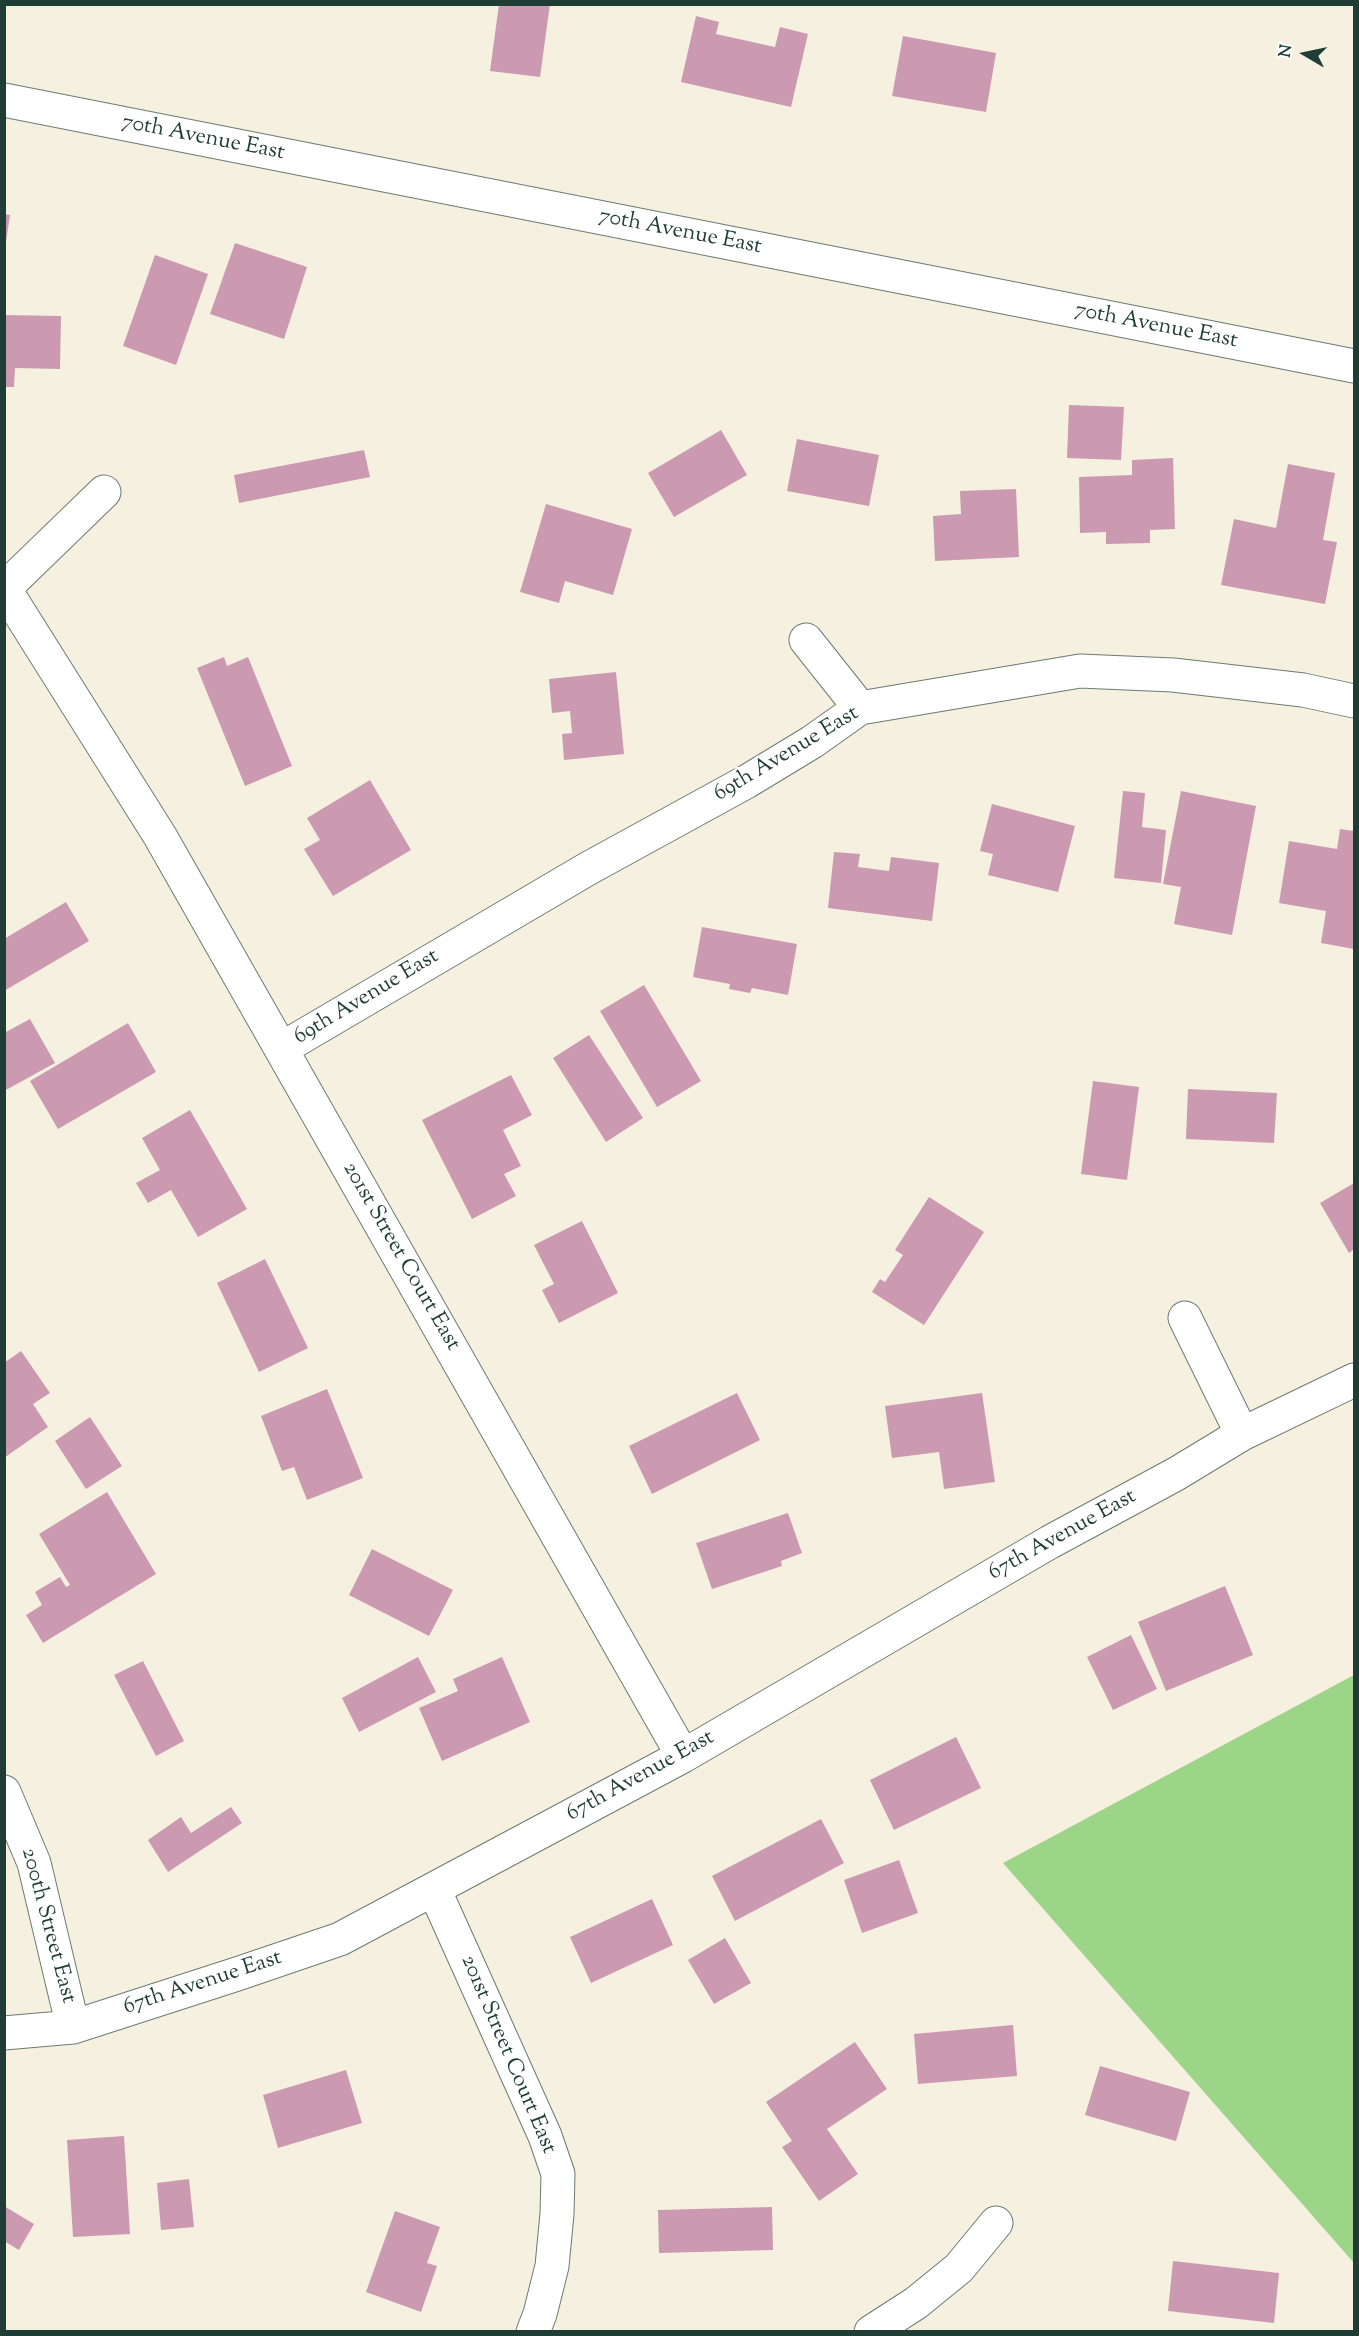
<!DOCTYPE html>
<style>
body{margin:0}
#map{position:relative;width:1359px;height:2336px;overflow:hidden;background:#f6f0e0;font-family:"Sorts Mill Goudy",serif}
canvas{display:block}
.frame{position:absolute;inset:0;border:6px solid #1f3d34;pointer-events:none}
.north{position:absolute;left:1275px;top:24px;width:60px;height:60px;-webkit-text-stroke:4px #fff;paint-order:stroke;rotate:279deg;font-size:16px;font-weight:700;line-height:24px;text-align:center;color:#1f3d34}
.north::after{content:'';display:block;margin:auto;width:21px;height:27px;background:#1f3d34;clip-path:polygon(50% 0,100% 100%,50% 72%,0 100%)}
</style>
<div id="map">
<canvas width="1359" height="2336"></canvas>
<div class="frame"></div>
<div class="north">N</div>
</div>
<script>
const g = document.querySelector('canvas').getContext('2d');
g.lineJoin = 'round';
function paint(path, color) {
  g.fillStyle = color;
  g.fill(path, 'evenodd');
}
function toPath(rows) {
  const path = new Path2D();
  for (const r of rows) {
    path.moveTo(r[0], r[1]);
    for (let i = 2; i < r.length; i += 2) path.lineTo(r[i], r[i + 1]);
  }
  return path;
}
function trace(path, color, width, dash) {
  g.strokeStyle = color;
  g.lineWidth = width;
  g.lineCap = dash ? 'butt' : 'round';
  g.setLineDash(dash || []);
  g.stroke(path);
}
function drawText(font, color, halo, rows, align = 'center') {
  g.font = font + ' "Sorts Mill Goudy",serif';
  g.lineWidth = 5;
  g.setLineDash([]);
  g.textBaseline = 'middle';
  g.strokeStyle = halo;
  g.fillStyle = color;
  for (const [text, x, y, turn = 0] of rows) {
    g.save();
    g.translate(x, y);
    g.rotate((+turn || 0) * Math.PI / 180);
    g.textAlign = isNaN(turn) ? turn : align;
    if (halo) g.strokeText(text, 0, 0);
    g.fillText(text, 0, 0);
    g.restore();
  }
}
paint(toPath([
 [1354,1675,1354,2263,1003,1863]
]), '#9cd588');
paint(toPath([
 [499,4,550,4,540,77,490,71],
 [696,16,719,22,716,34,775,47,780,27,808,34,791,107,681,82],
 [903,36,996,53,986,112,892,96],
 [4,214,10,215,6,242,4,242],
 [235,243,307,267,284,339,210,314],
 [155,255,208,274,176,365,123,346],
 [4,315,61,316,60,369,15,368,14,387,4,387],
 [1069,405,1124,407,1121,460,1067,458],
 [721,430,747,475,674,517,648,473],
 [797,439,879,455,869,506,787,491],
 [364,450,370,477,239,503,234,475],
 [1173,458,1175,529,1150,530,1150,543,1106,544,1106,532,1080,533,1079,477,1132,475,1132,460],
 [1288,464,1335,473,1323,540,1337,542,1325,604,1221,585,1234,519,1276,528],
 [1016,489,1019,557,935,561,933,516,961,514,960,491],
 [546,504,632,529,613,595,565,581,559,603,520,592],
 [224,657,227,666,248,657,292,766,245,786,197,668],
 [616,672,624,754,564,760,562,734,572,733,570,711,552,713,549,679],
 [370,780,411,850,333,896,304,849,320,840,307,818],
 [1123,791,1145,793,1142,827,1166,830,1161,883,1114,878],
 [1181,791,1256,806,1232,935,1174,924,1181,887,1163,884],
 [992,804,1075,826,1058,892,988,875,993,854,980,851],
 [1340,829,1354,831,1354,949,1321,943,1326,911,1279,903,1289,841,1337,849],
 [834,852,860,854,858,867,889,871,891,857,939,863,932,921,828,908],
 [66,902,89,941,4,991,4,939],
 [702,927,797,944,788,995,752,988,750,993,729,989,730,984,693,977],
 [644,985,701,1081,657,1107,600,1011],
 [30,1019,55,1063,4,1091,4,1033],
 [128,1023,156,1072,58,1129,30,1081],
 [589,1035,643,1118,606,1142,553,1058],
 [511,1075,532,1115,503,1130,521,1166,504,1174,516,1196,472,1219,422,1120],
 [1093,1081,1139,1087,1127,1180,1081,1174],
 [1188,1089,1277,1093,1274,1143,1186,1139],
 [190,1110,247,1209,198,1237,171,1190,148,1203,136,1183,160,1170,142,1138],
 [1354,1183,1354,1249,1349,1253,1320,1203],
 [929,1197,984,1232,924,1325,872,1292,880,1279,885,1282,903,1255,895,1250],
 [582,1221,618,1293,559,1323,542,1290,554,1284,534,1245],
 [265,1259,308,1348,259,1372,217,1283],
 [21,1351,50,1393,33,1404,48,1427,4,1458,4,1363],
 [327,1389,363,1478,307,1500,294,1467,282,1471,261,1416],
 [737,1393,760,1440,652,1494,629,1446],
 [982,1393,995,1482,944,1489,939,1452,892,1458,885,1406],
 [90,1417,122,1466,86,1489,55,1441],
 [107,1492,156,1574,43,1643,26,1615,42,1605,35,1592,60,1577,66,1587,70,1585,39,1534],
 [788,1513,802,1553,781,1561,782,1566,712,1589,696,1543],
 [372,1549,453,1590,429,1636,349,1595],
 [1225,1586,1253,1655,1166,1691,1138,1622],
 [1131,1635,1157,1689,1113,1710,1087,1657],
 [418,1657,436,1692,359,1732,342,1698],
 [502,1657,530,1722,442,1761,419,1708,458,1691,453,1679],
 [143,1661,184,1741,156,1756,114,1675],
 [956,1737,981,1788,894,1830,870,1780],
 [231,1807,242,1823,168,1872,148,1840,181,1817,191,1833],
 [821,1819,844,1863,735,1921,712,1876],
 [899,1860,918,1913,862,1933,844,1880],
 [652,1899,673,1945,591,1983,570,1937],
 [725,1938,751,1983,714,2004,688,1960],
 [1013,2025,1017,2076,918,2084,914,2034],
 [855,2042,887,2089,827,2129,858,2174,819,2201,782,2147,792,2141,766,2102],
 [1100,2066,1190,2092,1176,2141,1085,2115],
 [346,2070,362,2123,278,2148,263,2095],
 [124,2136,130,2234,73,2237,67,2140],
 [189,2179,194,2227,161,2230,157,2183],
 [4,2206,34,2224,19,2250,4,2241],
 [772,2207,773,2250,659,2253,658,2210],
 [395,2211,440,2227,427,2263,437,2266,421,2312,366,2292],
 [1173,2261,1279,2273,1274,2323,1168,2311]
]), '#cb9ab1');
const minor = toPath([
 [4,100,1354,366],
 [4,588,160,836,683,1756],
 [5,588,104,492],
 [806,640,860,708],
 [281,1049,589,868,746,782,812,742,860,708,1080,671,1173,675,1303,690,1354,701],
 [1185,1318,1242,1434],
 [4,1792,34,1863,73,2027],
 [434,1889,545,2136,558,2174,557,2214,552,2266,540,2314,533,2332],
 [4,2033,73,2027,237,1974,340,1939,683,1756,1050,1542,1176,1474,1242,1434,1354,1380],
 [871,2332,916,2303,959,2268,996,2223]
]);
trace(minor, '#6a7c70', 35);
trace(minor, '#fff', 33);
drawText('22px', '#1f3d34', '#fff', [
 ["70th Avenue East",203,139,11],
 ["70th Avenue East",680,233,11],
 ["70th Avenue East",1156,327,11],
 ["69th Avenue East",787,755,-31],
 ["69th Avenue East",367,998,-31],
 ["201st Street Court East",400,1257,60],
 ["67th Avenue East",1063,1536,-29],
 ["67th Avenue East",641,1777,-29],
 ["200th Street East",47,1926,75],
 ["67th Avenue East",203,1984,-18],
 ["201st Street Court East",507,2055,67]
]);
</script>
